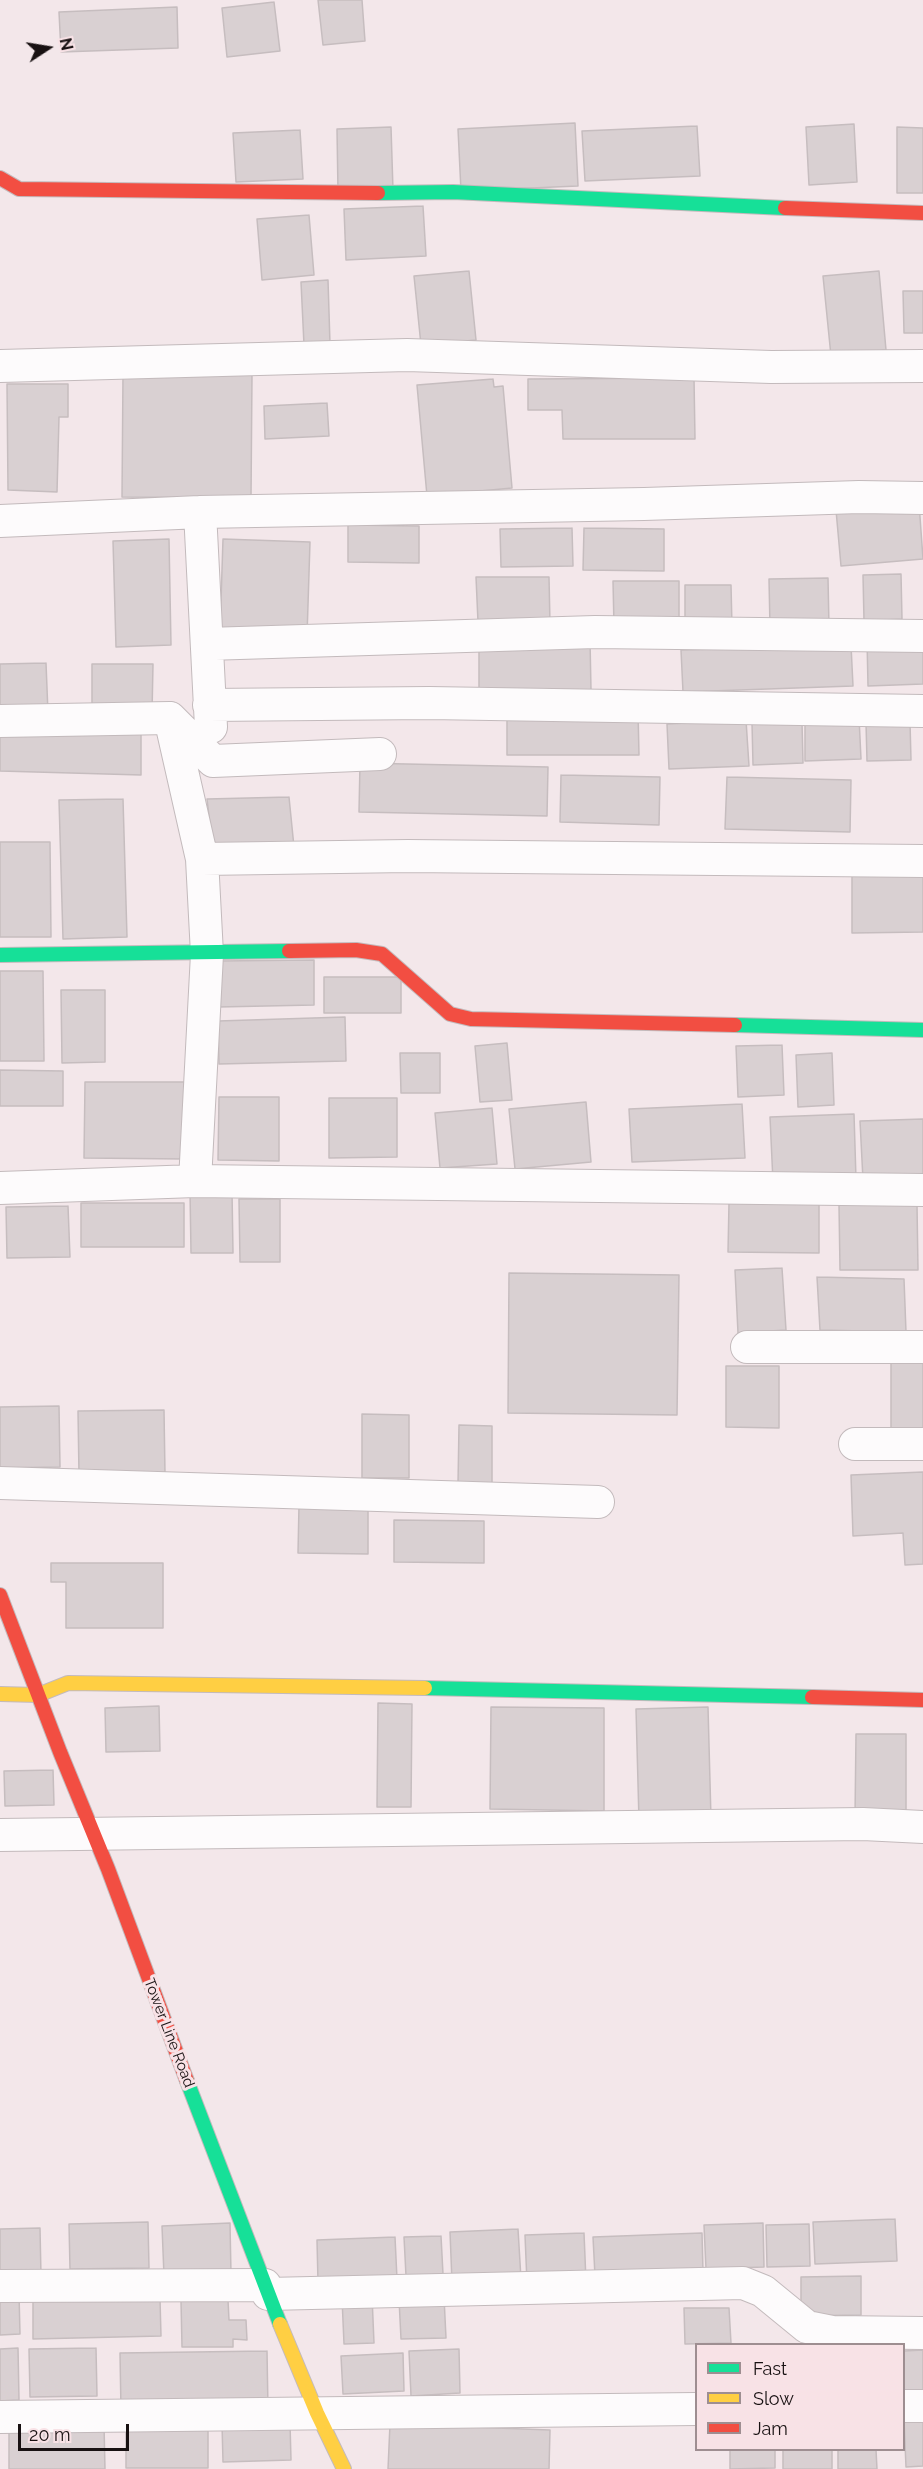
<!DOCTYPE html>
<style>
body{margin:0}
#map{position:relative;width:923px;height:2469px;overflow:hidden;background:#f3e7ea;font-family:Raleway,sans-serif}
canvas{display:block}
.legend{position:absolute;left:695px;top:2343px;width:210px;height:108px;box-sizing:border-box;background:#f8e2e6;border:2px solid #9e8e91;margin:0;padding:8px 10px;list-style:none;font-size:18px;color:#181112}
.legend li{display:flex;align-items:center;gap:12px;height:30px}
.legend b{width:30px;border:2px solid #9e8e91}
.north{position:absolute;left:18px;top:18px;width:60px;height:60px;-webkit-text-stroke:4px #f8e2e6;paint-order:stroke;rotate:78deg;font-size:16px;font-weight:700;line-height:24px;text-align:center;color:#181112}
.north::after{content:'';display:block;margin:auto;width:21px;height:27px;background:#181112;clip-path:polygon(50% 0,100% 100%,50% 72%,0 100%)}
.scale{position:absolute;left:18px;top:2424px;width:111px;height:27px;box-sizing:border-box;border:3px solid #181112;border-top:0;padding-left:8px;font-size:18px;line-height:21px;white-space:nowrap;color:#181112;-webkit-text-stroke:4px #f8e2e6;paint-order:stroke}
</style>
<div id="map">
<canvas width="923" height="2469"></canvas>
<ul class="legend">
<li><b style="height:8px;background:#16e098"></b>Fast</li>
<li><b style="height:8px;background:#ffcf43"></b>Slow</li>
<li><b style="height:8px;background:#f24e42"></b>Jam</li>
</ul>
<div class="north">N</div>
<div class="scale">20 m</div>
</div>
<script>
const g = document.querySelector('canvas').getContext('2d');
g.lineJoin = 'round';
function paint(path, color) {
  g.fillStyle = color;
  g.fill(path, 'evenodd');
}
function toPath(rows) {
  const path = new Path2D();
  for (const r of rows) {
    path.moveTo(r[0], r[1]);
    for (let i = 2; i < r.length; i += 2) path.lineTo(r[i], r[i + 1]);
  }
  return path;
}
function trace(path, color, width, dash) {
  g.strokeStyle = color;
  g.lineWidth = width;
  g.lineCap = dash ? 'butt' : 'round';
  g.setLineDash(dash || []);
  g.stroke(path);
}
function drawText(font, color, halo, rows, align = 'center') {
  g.font = font + ' Raleway,sans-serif';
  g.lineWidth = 6;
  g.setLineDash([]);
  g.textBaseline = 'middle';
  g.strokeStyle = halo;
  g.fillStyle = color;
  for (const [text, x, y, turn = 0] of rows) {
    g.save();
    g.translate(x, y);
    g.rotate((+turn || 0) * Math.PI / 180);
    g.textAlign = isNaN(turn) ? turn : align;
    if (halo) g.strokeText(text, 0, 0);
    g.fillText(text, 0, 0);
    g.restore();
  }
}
const building = toPath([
 [318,0,362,0,365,41,323,45,318,0],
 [274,2,280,51,227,57,222,8,274,2],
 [177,7,178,48,61,52,59,12,177,7],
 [575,123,578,186,461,191,458,129,575,123],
 [854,124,857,182,809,185,806,127,854,124],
 [697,126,700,176,585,181,582,131,697,126],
 [391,127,393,190,338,192,337,129,391,127],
 [897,127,923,128,923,193,897,193,897,127],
 [300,130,303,179,236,182,233,133,300,130],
 [423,206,426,256,346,260,344,209,423,206],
 [309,215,314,275,262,280,257,219,309,215],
 [469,271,476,340,421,345,414,276,469,271],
 [879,271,886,350,831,356,823,276,879,271],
 [328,280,330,344,304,345,301,282,328,280],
 [903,291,923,291,923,333,904,333,903,291],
 [123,374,252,375,251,498,122,497,123,374],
 [694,378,695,439,563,439,562,410,528,410,528,379,694,378],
 [493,379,494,387,503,386,512,488,427,496,417,385,493,379],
 [7,384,68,384,68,417,59,417,57,492,8,490,7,384],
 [327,403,329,436,265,439,264,406,327,403],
 [919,503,923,559,841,566,836,510,919,503],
 [348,525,419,526,419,563,348,562,348,525],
 [572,528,573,566,501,567,500,529,572,528],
 [584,528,664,529,664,571,583,570,584,528],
 [169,539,171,645,116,647,113,541,169,539],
 [223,539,310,542,307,636,220,632,223,539],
 [901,574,902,619,864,621,863,575,901,574],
 [476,577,549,577,550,624,478,622,476,577],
 [828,578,829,627,770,627,769,579,828,578],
 [613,581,679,581,679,627,614,626,613,581],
 [685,585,731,585,732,627,685,627,685,585],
 [923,638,923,684,868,686,867,639,923,638],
 [590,640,591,690,479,696,479,651,590,640],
 [851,645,853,686,683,692,681,650,851,645],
 [46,663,48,713,0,714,0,664,46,663],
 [92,664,153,664,152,714,92,714,92,664],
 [507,711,638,711,639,755,507,755,507,711],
 [859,717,861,759,805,761,805,719,859,717],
 [746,720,749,766,669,769,667,724,746,720],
 [802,722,803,763,753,765,752,723,802,722],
 [910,722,911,760,867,761,866,723,910,722],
 [0,727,141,729,141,775,0,771,0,727],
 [360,763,548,767,547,816,359,812,360,763],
 [561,775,660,777,659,825,560,822,561,775],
 [727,777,851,780,850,832,725,829,727,777],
 [289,797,294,847,213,850,207,799,289,797],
 [123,799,127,937,63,939,59,800,123,799],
 [0,842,50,842,51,937,0,937,0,842],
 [852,875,923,875,923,932,852,933,852,875],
 [314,960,314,1005,218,1007,218,961,314,960],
 [0,971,43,971,44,1061,0,1061,0,971],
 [324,977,401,977,401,1013,324,1013,324,977],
 [61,990,105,990,105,1062,62,1063,61,990],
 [345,1017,346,1061,219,1064,218,1021,345,1017],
 [507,1043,512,1100,480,1102,475,1046,507,1043],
 [782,1045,784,1095,738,1097,736,1046,782,1045],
 [400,1053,440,1053,440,1093,401,1093,400,1053],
 [832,1053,834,1105,798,1107,796,1055,832,1053],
 [0,1070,63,1071,63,1106,0,1106,0,1070],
 [85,1082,184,1082,184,1159,84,1158,85,1082],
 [219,1097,279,1097,279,1161,218,1160,219,1097],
 [329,1098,397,1098,397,1157,329,1158,329,1098],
 [586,1102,591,1162,515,1169,509,1109,586,1102],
 [742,1104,745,1158,632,1162,629,1109,742,1104],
 [492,1108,497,1164,440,1168,435,1113,492,1108],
 [854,1114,856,1179,773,1182,770,1117,854,1114],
 [923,1119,923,1177,863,1180,860,1121,923,1119],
 [190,1191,232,1191,233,1253,191,1253,190,1191],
 [239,1199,280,1199,280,1262,240,1262,239,1199],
 [81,1203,184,1203,184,1247,81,1247,81,1203],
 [729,1203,819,1204,819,1253,728,1252,729,1203],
 [839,1205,917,1205,918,1270,840,1270,839,1205],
 [68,1206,70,1257,7,1258,6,1207,68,1206],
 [782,1268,786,1330,738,1333,735,1270,782,1268],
 [509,1273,679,1275,677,1415,508,1413,509,1273],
 [817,1277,904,1279,906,1332,820,1330,817,1277],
 [891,1359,923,1359,923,1428,891,1428,891,1359],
 [726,1366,779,1366,779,1428,726,1427,726,1366],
 [59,1406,60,1467,0,1468,0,1407,59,1406],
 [164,1410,165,1474,79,1475,78,1411,164,1410],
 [362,1414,409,1415,409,1478,362,1478,362,1414],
 [459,1425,492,1426,492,1485,458,1484,459,1425],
 [923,1472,923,1564,905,1565,903,1533,853,1536,851,1475,923,1472],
 [299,1505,368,1506,368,1554,298,1553,299,1505],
 [394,1520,484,1521,484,1563,394,1562,394,1520],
 [51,1563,163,1563,163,1628,66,1628,66,1582,51,1582,51,1563],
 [378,1703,412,1704,411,1807,377,1807,378,1703],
 [159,1706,160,1751,106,1752,105,1708,159,1706],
 [491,1707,604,1708,604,1811,490,1809,491,1707],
 [708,1707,711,1819,639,1821,636,1709,708,1707],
 [856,1734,906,1734,906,1818,855,1817,856,1734],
 [53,1770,54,1805,5,1806,4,1771,53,1770],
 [895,2219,897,2261,815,2264,813,2222,895,2219],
 [148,2222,149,2268,70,2269,69,2224,148,2222],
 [230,2223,231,2274,164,2276,162,2226,230,2223],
 [763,2223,764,2267,706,2269,704,2225,763,2223],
 [809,2224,810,2266,767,2267,766,2225,809,2224],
 [40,2228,41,2276,0,2276,0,2229,40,2228],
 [518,2229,521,2279,452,2282,450,2232,518,2229],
 [584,2233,586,2281,527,2283,525,2235,584,2233],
 [702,2233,703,2272,595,2276,593,2237,702,2233],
 [441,2236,443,2274,406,2276,404,2237,441,2236],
 [395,2237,397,2279,318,2283,317,2240,395,2237],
 [861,2276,861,2315,801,2316,801,2277,861,2276],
 [0,2294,19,2294,20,2334,0,2335,0,2294],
 [372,2296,374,2343,344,2344,342,2298,372,2296],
 [444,2297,446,2338,401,2339,399,2299,444,2297],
 [160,2299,161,2336,33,2339,33,2301,160,2299],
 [228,2300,229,2320,246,2320,247,2340,233,2339,233,2347,182,2347,181,2301,228,2300],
 [684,2308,729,2308,731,2343,685,2344,684,2308],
 [18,2348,19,2400,0,2401,0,2349,18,2348],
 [96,2348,97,2396,30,2397,29,2349,96,2348],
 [459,2349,460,2393,411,2396,409,2351,459,2349],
 [923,2350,923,2397,904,2398,904,2351,923,2350],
 [267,2351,268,2409,121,2411,120,2353,267,2351],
 [403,2353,404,2391,343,2394,341,2356,403,2353],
 [923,2419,923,2466,906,2467,904,2420,923,2419],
 [290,2423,291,2460,223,2462,222,2424,290,2423],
 [390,2424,550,2430,549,2469,388,2469,390,2424],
 [9,2425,104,2425,105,2469,9,2469,9,2425],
 [126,2426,208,2426,208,2468,126,2468,126,2426],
 [730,2450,775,2450,775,2468,730,2469,730,2450],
 [783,2450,832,2450,832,2469,783,2469,783,2450],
 [838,2450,876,2450,877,2469,838,2469,838,2450]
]);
paint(building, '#d9d0d2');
trace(building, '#c6bdbf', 1.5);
const street = toPath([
 [0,366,407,355,771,367,923,366],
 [200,512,211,727],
 [0,521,200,512,644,504,859,497,923,498],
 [207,644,595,632,923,636],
 [209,705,429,703,923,711],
 [0,721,170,718],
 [202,859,408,856,923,861],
 [195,1181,207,954,202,859,170,718,213,761,380,754],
 [0,1188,195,1181,923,1190],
 [747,1347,923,1347],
 [855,1444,923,1444],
 [0,1483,598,1502],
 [0,1835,863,1824,923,1827],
 [0,2286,265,2285],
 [268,2294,743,2283,763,2291,807,2327,832,2332,923,2333],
 [904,2406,923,2406],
 [0,2417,696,2409]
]);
const fast = toPath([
 [378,193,453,192,785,208],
 [0,955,289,951],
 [735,1025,923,1030],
 [425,1688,812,1697],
 [187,2081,280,2324]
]);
const slow = toPath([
 [0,1694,38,1695,68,1683,425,1688],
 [280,2324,317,2413,344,2469]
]);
const jam = toPath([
 [0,178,19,189,378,193],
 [785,208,923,213],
 [289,951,356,950,382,954,450,1014,471,1019,735,1025],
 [0,1595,60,1752,108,1869,187,2081],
 [812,1697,923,1700]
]);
trace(street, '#c3babc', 34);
trace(fast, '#c3babc', 16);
trace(slow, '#c3babc', 16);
trace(jam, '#c3babc', 16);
trace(street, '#fdfbfc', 32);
trace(fast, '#16e098', 14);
trace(slow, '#ffcf43', 14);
trace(jam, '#f24e42', 14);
drawText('15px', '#181112', '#f8e2e6', [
 ["Tower Line Road",169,2033,69]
]);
</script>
